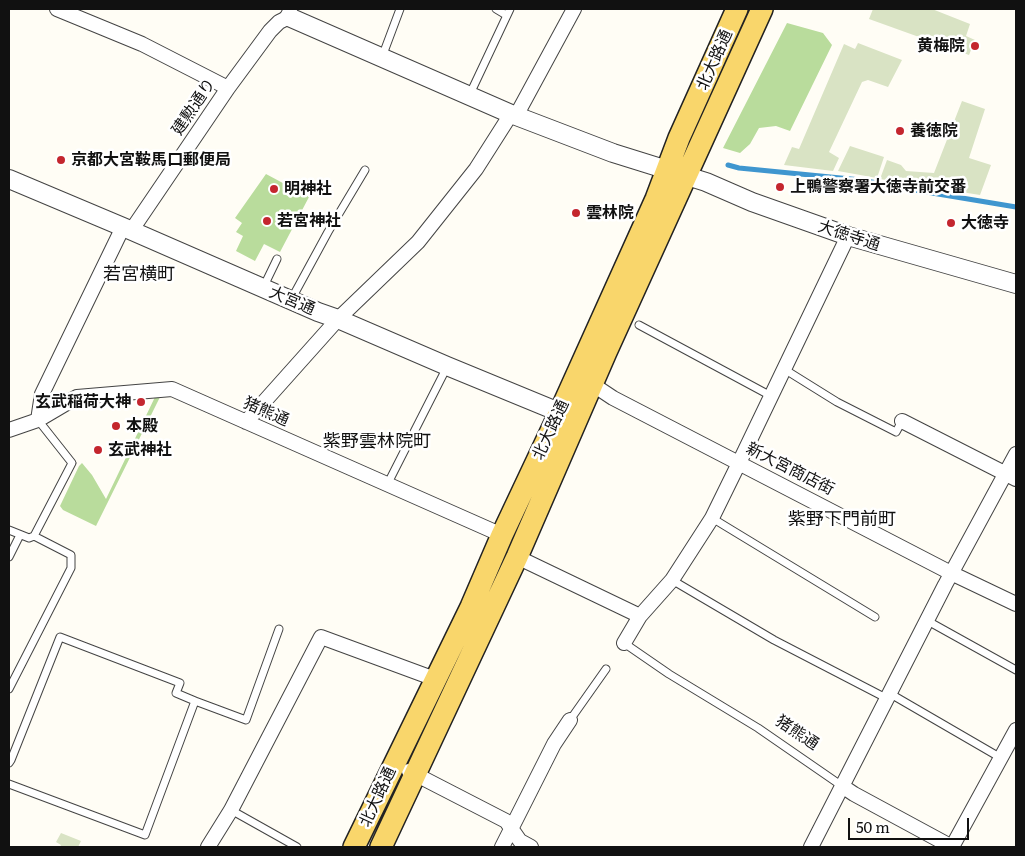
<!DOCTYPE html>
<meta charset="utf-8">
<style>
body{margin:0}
#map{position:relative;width:1025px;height:856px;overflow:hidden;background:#fffdf5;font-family:Literata,serif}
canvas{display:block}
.frame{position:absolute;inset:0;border:10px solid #111;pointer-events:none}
.scale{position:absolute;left:848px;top:818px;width:121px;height:22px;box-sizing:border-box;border:2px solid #111;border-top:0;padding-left:6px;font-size:15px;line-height:18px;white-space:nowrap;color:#111;-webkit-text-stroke:4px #fff;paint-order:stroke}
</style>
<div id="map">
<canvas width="1025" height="856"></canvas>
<div class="frame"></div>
<div class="scale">50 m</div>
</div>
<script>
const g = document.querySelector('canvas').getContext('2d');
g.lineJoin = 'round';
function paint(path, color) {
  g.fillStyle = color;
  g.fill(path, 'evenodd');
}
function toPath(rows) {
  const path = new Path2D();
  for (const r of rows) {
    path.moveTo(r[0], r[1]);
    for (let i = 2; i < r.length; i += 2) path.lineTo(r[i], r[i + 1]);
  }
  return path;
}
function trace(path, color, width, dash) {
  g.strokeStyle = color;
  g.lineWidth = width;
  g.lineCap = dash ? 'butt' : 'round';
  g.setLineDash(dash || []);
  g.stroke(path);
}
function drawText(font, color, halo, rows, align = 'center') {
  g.font = font + ' Literata,"Noto Sans JP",serif';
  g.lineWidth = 5;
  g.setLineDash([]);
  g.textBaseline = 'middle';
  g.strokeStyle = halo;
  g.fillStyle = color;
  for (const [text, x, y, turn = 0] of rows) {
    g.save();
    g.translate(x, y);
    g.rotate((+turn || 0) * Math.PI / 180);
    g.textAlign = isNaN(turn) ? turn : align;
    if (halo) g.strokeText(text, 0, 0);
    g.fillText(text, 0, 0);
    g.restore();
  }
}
paint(toPath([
 [787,23,823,33,832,45,790,131,776,126,759,128,750,144,740,153,723,148],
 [266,174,309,197,280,252,264,244,255,261,236,251,243,236,236,232,242,223,235,218],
 [155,397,160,397,96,526,63,510,60,506,79,466,82,463,92,475,106,499]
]), '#b9dc9c');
paint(toPath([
 [873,9,932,9,970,24,966,36,975,40,969,55,869,19],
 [858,43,902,60,888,87,868,80,862,82,829,152,839,158,833,171,784,165,792,147,799,149,844,44,855,49],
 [962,101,985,109,969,158,991,165,980,195,880,179,887,160,901,165,906,171,934,173],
 [850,146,884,157,877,178,838,171],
 [61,833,81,841,78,847,60,847,61,845,56,842]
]), '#d9e3c4');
trace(toPath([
 [728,165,739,168,861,180,920,191,1016,207]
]), '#3f96cf', 5);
const service = toPath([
 [496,9,506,15],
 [382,57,400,9],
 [469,96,510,9],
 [263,288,277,259],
 [291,300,328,232,365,170],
 [639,325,771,396],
 [784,369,837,402,896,432,902,421],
 [387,485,447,367],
 [712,518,875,617],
 [9,530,29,538,34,536],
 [9,557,20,535],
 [672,580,774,640,886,698],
 [926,620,1016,670],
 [624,643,669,674,758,728,842,786],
 [9,689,71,568,71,555,34,536,72,463,38,420],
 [889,693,1001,758],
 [570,720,606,669],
 [9,763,11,760,60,637,180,683,176,693,195,701],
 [9,784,145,835,195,701,246,720,279,629],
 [231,810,297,847]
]);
const minor = toPath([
 [57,9,142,44,228,88],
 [516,116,574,9],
 [131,231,228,88,270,31,279,22,289,17,290,9],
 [586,382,592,384,613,398,951,573,1016,604],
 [38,420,42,394,123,227],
 [902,421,1016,479],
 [246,422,338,319,418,242,476,169,511,114],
 [9,430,38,420,77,397,172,389,502,535],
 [517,557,640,616],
 [624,643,640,616,672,580,712,518,739,463,848,236],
 [409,771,506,821,520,841,531,847],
 [842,786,854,794,952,847],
 [208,847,231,810,321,637,435,679],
 [502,847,554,744,570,720],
 [811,847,945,585,1016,454],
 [952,847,1016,730]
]);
const tertiary = toPath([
 [289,17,511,114,613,153,706,182,752,202,848,236,1016,284],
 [9,179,123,227,318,312,338,319,447,366,571,417]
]);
const primary = toPath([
 [354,847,471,607,502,535,560,412,656,199,679,138,737,9],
 [381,847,517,557,606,352,762,9]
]);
trace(service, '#444', 9);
trace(minor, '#444', 16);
trace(tertiary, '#444', 20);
trace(primary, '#222', 24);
trace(service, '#fff', 7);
trace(minor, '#fff', 14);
trace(tertiary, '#fff', 18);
trace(primary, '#f9d66b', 21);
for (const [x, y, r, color] of [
 [975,46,5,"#c4262e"],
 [900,131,5,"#c4262e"],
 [61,160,5,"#c4262e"],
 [780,187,5,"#c4262e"],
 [274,189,5,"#c4262e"],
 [576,213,5,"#c4262e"],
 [267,221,5,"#c4262e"],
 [951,223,5,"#c4262e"],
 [141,402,5,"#c4262e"],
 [116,426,5,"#c4262e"],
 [98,450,5,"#c4262e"]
]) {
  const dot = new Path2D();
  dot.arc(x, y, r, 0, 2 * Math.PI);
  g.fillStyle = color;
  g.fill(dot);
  trace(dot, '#fff', 2);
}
drawText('bold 16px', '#111', '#fff', [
 ["黄梅院",965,46,"right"],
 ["養徳院",910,131],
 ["京都大宮鞍馬口郵便局",71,160],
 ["上鴨警察署大徳寺前交番",790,187],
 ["明神社",284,189],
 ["雲林院",586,213],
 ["若宮神社",277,221],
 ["大徳寺",961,223],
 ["玄武稲荷大神",131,402,"right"],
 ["本殿",126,426],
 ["玄武神社",108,450]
], 'left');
drawText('16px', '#111', '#fff', [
 ["北大路通",715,60,-66],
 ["建勲通り",194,107,-56],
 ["大徳寺通",849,236,18],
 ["大宮通",292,301,23],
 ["猪熊通",266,412,24],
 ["北大路通",551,430,-65],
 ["新大宮商店街",790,469,27],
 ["猪熊通",797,733,34],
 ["北大路通",378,797,-65]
]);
drawText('18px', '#111', '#fff', [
 ["若宮横町",139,275],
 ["紫野雲林院町",377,442],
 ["紫野下門前町",842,520]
]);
</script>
